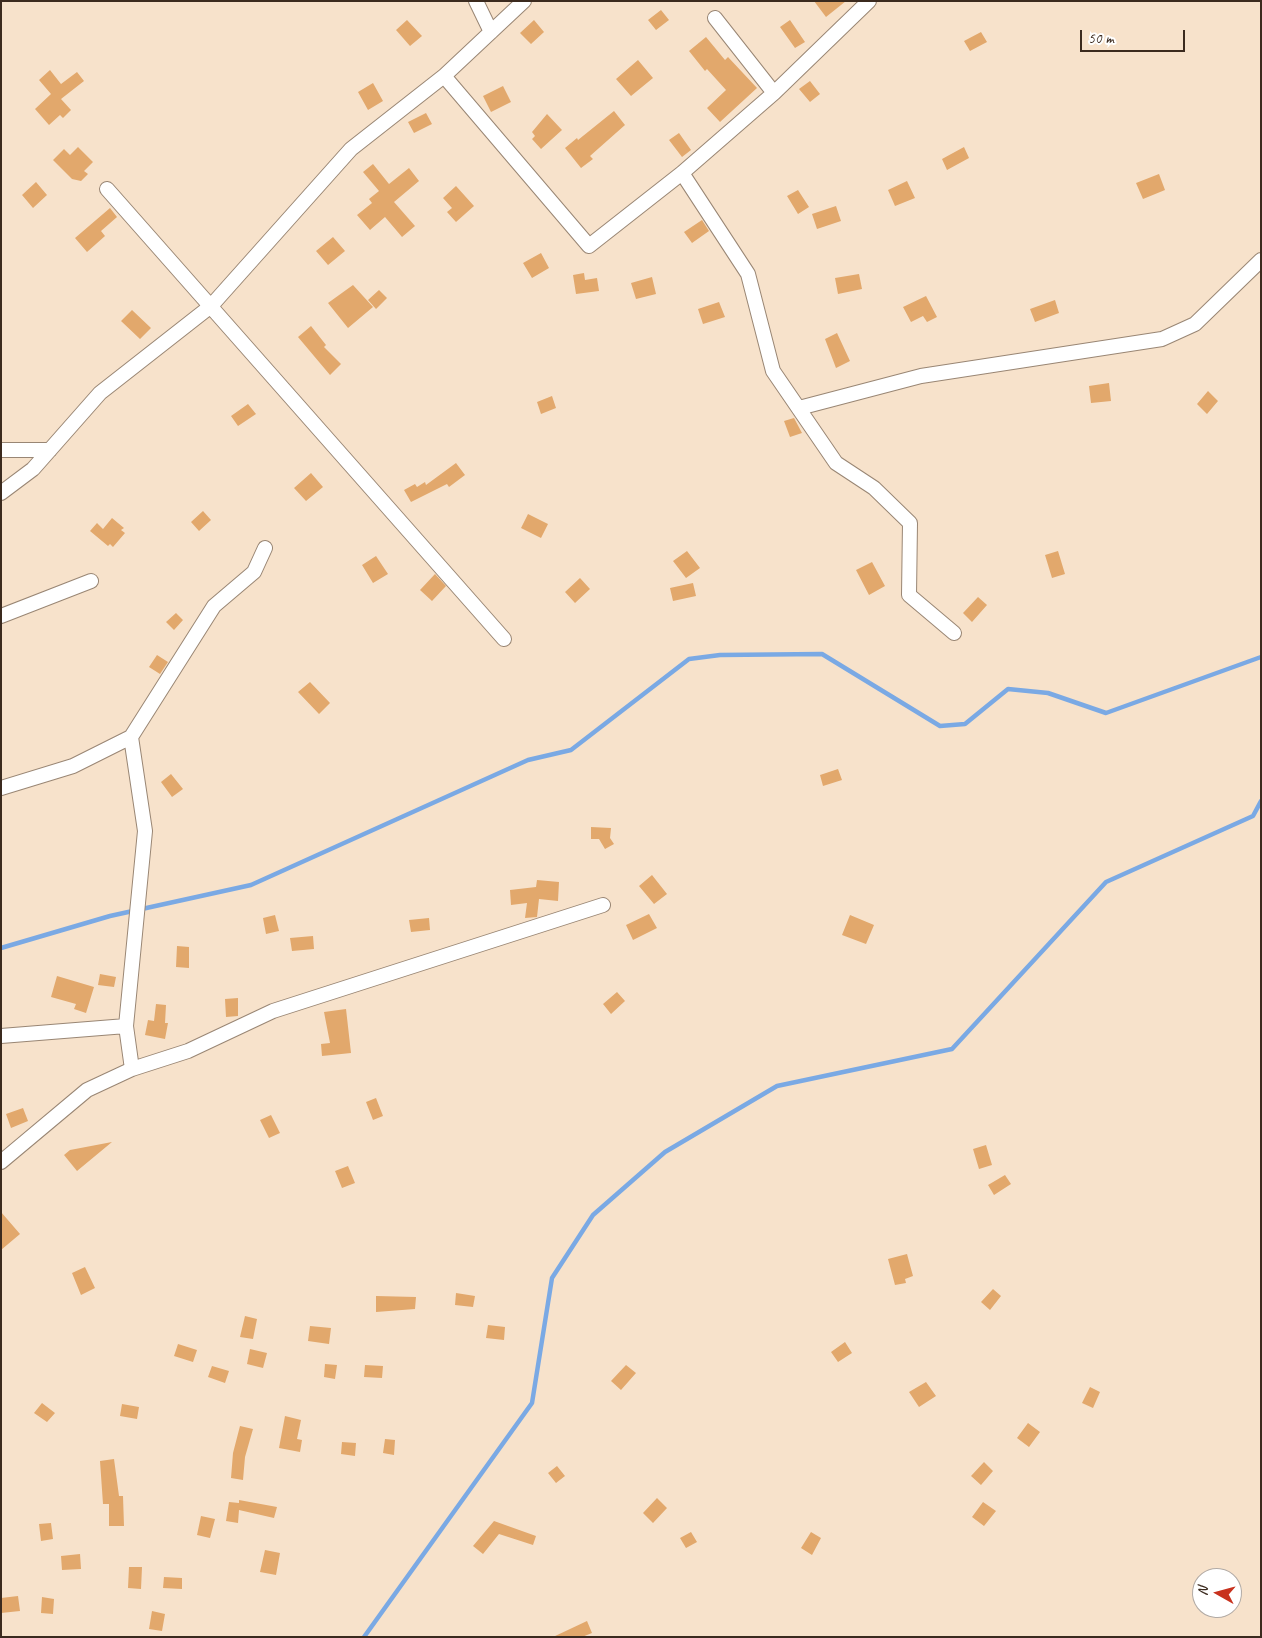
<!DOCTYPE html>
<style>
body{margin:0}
#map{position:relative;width:1262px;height:1638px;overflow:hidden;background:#f7e2cb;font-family:Caveat,sans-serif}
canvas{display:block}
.frame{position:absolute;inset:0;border:2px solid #3b2a1e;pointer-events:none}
.north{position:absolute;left:1192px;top:1568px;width:50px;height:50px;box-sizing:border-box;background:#fff;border:1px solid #b1aaa5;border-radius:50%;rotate:277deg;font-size:14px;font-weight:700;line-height:20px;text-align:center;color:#3b2a1e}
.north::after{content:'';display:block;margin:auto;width:18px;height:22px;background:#c8321e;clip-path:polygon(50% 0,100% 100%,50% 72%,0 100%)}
.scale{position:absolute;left:1080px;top:30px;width:105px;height:22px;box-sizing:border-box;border:2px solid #3b2a1e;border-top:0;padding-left:6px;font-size:15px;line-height:18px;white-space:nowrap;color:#3b2a1e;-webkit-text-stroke:4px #fff;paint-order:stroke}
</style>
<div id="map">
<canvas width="1262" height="1638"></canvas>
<div class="frame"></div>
<div class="north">N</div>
<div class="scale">50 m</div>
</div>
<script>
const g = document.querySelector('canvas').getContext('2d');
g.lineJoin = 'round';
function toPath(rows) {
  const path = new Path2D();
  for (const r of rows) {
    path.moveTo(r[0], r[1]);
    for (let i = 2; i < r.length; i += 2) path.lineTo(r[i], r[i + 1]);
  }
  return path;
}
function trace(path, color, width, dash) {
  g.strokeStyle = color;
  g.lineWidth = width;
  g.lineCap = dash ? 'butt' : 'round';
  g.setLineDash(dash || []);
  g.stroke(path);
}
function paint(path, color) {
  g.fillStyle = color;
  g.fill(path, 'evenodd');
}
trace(toPath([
 [1,948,110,916,251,885,528,760,571,750,689,659,720,655,822,654,940,726,965,724,1008,689,1048,693,1106,713,1261,657],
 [364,1637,532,1403,552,1278,593,1215,665,1152,777,1086,952,1049,1106,882,1253,816,1261,801]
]), '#7aa9e4', 4.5);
paint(toPath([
 [814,1,846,1,826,17],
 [661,10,669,20,656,30,648,20],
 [407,20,422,36,410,46,396,30],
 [534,20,544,32,531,44,520,33],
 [790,20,805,42,795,48,780,27],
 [981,32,987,42,970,51,964,41],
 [706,37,725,60,728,57,757,88,720,122,707,108,726,90,707,69,705,71,689,51],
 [638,60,653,78,631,96,616,79],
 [50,70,61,84,77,72,84,81,61,99,71,110,63,118,60,115,49,125,35,109,51,94,39,80],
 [810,81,820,94,810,102,799,89],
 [373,83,383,101,368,110,358,92],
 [503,86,511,102,491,112,483,96],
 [614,111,625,125,590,156,593,159,581,168,565,148,577,138,578,140],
 [426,113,432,124,414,133,408,122],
 [547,114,562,130,541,149,532,139,535,136,532,132],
 [679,133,691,150,682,157,669,140],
 [78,147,93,162,84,171,88,174,81,181,72,179,53,160,64,149,70,155],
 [964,147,969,158,947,170,942,159],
 [373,164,389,184,409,168,419,181,394,202,415,226,402,237,385,217,370,230,357,215,372,203,369,199,379,191,363,172],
 [1159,174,1165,190,1143,199,1136,183],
 [907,181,915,198,895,206,888,190],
 [36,182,47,195,33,208,22,195],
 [456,186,474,206,456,222,447,212,452,208,443,198],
 [798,190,809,207,798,214,787,196],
 [836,206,841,221,817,229,812,214],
 [110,208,117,217,101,231,105,236,87,252,75,238],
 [702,220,709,231,692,243,684,232],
 [333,237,345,251,328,265,316,251],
 [541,253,549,268,532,278,523,263],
 [584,273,585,280,597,278,599,291,576,294,573,275],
 [859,274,862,289,838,294,835,278],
 [652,277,656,294,636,299,631,283],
 [353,285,373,307,348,328,328,303],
 [379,290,387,298,376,309,368,300],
 [926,296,937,317,927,322,923,316,911,322,903,307],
 [1055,300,1059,313,1035,322,1030,309],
 [719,302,725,317,703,324,698,309],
 [132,310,151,328,140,339,121,321],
 [311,326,326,345,324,347,341,364,330,375,298,337],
 [837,333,850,361,836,368,825,339],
 [1109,383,1111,401,1091,403,1089,386],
 [1208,391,1218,401,1207,414,1197,404],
 [552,396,556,408,541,414,537,402],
 [248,404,256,414,238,426,231,416],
 [794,418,802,433,790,437,784,421],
 [456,463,465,475,449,487,447,484,411,502,404,490,415,484,417,487,425,482,426,485],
 [311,473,323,487,306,501,294,488],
 [203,511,211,520,199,531,191,522],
 [528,514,548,524,541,538,521,528],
 [112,518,124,528,121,530,125,533,113,547,110,544,108,546,90,531,97,523,103,529],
 [687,551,700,568,686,578,673,561],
 [1058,551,1065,574,1052,578,1045,555],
 [376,556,388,574,373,583,362,565],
 [872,562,885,586,869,595,856,570],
 [435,574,446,586,432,601,420,590],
 [580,578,590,589,575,603,565,592],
 [693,583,696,596,673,601,670,588],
 [978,597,987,605,972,622,963,613],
 [176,613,183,620,174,630,166,622],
 [157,655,168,662,160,674,149,667],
 [310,682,330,703,319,714,298,692],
 [838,769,842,780,823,786,820,775],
 [171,774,183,789,172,797,161,782],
 [591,827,611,828,610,838,614,844,605,849,599,839,591,839],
 [652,875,667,894,654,904,639,886],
 [537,880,559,882,558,901,539,899,537,917,525,918,527,903,511,905,510,890,536,887],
 [649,914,657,928,633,940,626,925],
 [275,915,279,931,266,934,263,918],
 [850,915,874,925,866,944,842,935],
 [429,918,430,930,411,932,409,920],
 [313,936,314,949,292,951,290,938],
 [177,946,189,947,189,968,176,967],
 [100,974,116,977,114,987,98,985],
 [57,976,94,987,86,1013,74,1009,76,1004,51,997],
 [617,992,625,1001,611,1014,603,1004],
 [238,998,238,1016,226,1017,225,999],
 [156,1004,166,1005,165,1023,168,1023,165,1039,145,1035,148,1020,154,1021],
 [346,1009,351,1053,322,1056,321,1044,330,1043,324,1012],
 [376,1098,383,1116,373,1120,366,1102],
 [23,1108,28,1121,11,1128,6,1114],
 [271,1115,280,1133,269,1138,260,1120],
 [112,1142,77,1171,64,1155,70,1150],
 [986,1145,992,1165,979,1169,973,1149],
 [348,1166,355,1183,342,1188,335,1171],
 [1005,1175,1011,1184,994,1195,988,1185],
 [1,1212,20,1234,1,1250],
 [907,1254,913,1276,905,1279,906,1283,895,1285,888,1259],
 [85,1267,95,1288,81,1295,72,1273],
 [993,1289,1001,1296,990,1310,981,1302],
 [456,1293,475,1296,473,1307,455,1305],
 [376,1296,416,1297,415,1309,376,1312],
 [245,1316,257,1319,253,1339,240,1337],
 [488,1325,505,1327,504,1340,486,1338],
 [310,1326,331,1328,329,1344,308,1341],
 [845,1342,852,1353,838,1362,831,1352],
 [178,1344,197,1350,193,1362,174,1356],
 [250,1349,267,1353,263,1368,247,1364],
 [325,1364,337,1365,335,1379,324,1377],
 [365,1365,383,1366,382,1378,364,1377],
 [626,1365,636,1373,621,1390,611,1381],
 [212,1366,229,1371,225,1383,208,1377],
 [926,1382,936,1396,919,1407,909,1392],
 [1090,1387,1100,1392,1093,1408,1082,1403],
 [42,1403,55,1413,47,1422,34,1413],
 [122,1404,139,1407,137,1419,120,1416],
 [285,1416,301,1420,297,1439,302,1440,300,1452,279,1448],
 [1028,1423,1040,1432,1029,1447,1017,1438],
 [240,1426,253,1429,245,1457,243,1480,231,1478,233,1453],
 [385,1439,395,1440,394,1455,383,1453],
 [342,1442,356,1443,355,1456,341,1454],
 [114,1459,119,1496,123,1496,124,1526,109,1526,109,1504,103,1504,100,1461],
 [984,1462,993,1471,981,1485,971,1476],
 [557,1466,565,1476,556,1483,548,1473],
 [657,1498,667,1508,653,1523,643,1513],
 [239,1500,277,1507,274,1518,239,1510,238,1523,226,1521,229,1502,239,1503],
 [983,1502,996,1511,984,1526,972,1517],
 [201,1516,215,1519,210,1538,197,1535],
 [494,1521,536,1536,533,1545,499,1534,483,1554,473,1546],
 [51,1523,53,1539,41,1541,39,1524],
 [691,1532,697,1542,686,1548,680,1538],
 [811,1532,821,1538,812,1555,801,1548],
 [265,1550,280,1553,276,1575,260,1572],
 [80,1554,81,1569,62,1570,61,1556],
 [129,1567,142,1567,141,1589,128,1588],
 [164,1577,182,1578,182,1589,163,1588],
 [18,1596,20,1611,1,1613,1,1598],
 [42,1597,54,1599,53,1614,41,1613],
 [152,1611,165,1614,162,1631,149,1629],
 [587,1621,592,1633,582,1637,553,1637]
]), '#e2a86c');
const minor = toPath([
 [476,1,491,32],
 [715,18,774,93],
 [444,76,589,246,682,173,774,93,869,1],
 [682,173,748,274,773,371,836,463,874,488,910,523,909,595,954,633],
 [107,189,504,639],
 [799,408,921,376,1162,339,1195,324,1261,260],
 [1,450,50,450],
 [1,493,33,469,100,393,211,306,351,149,444,76,524,1],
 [1,616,91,581],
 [1,788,73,766,131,737],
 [1,1036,126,1026],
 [132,1069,126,1026,145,831,131,737,214,606,254,572,265,548],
 [1,1162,87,1090,132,1069,188,1051,273,1011,603,905]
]);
trace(minor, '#998674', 16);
trace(minor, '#fff', 14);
</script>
